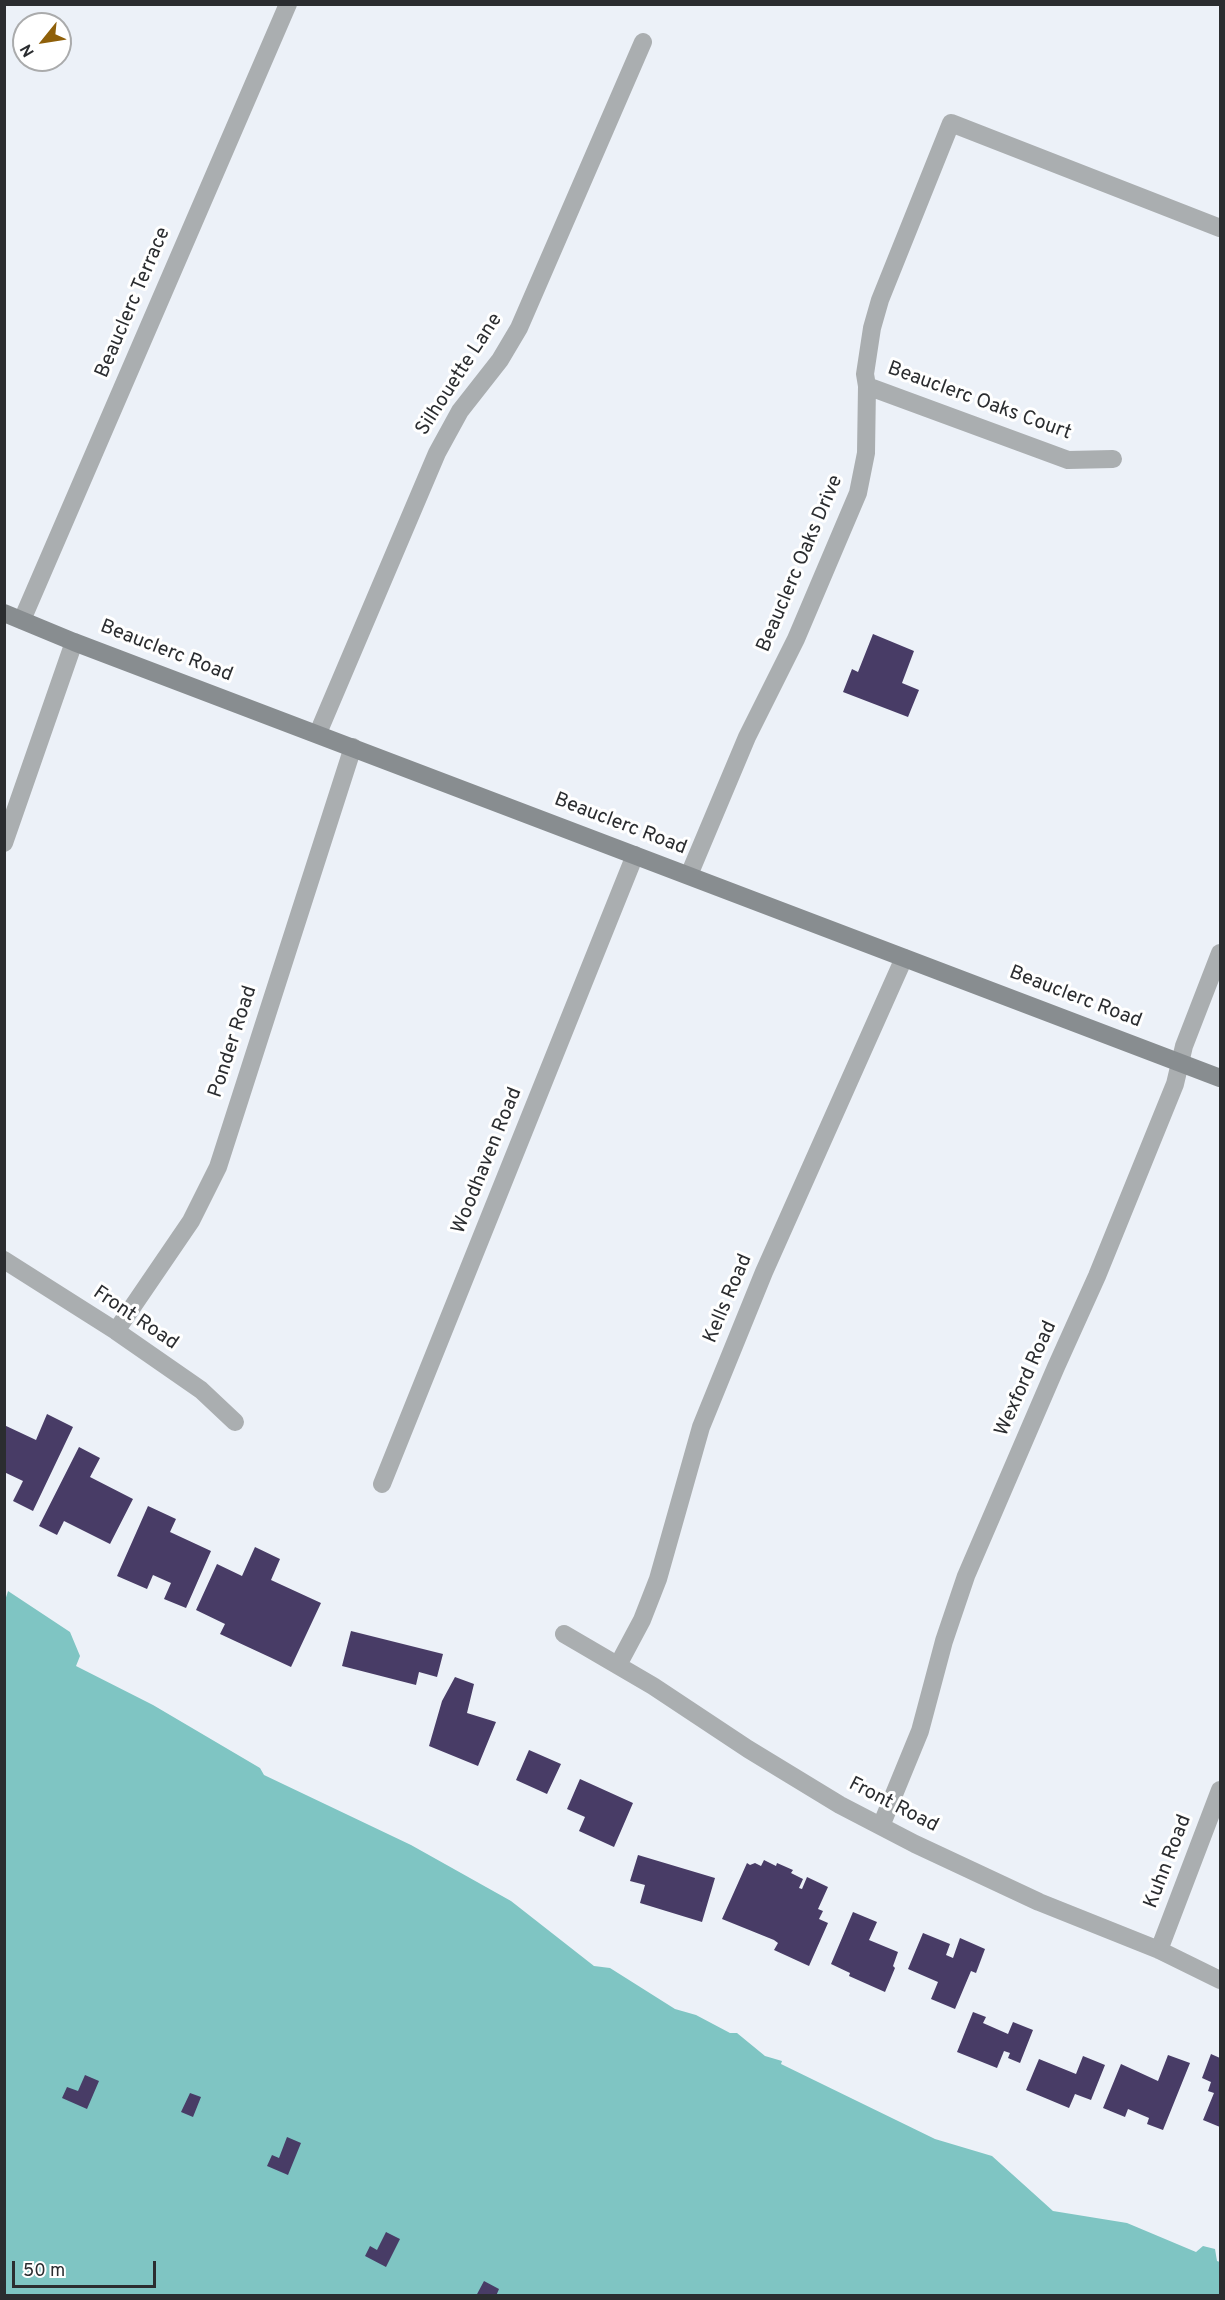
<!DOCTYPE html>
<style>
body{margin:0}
#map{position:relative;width:1225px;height:2300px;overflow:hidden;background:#ecf1f8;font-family:Overpass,sans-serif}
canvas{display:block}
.frame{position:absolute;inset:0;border:6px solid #2b2d30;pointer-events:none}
.north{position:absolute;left:12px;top:12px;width:60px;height:60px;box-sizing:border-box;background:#fff;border:2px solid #aaabac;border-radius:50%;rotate:240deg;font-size:16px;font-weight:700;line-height:24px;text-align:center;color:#2b2d30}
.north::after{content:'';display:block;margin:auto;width:21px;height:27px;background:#8f600a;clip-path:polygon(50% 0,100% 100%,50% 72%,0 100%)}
.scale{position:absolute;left:12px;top:2261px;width:144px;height:27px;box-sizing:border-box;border:3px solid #2b2d30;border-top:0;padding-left:8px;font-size:18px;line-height:21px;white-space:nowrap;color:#2b2d30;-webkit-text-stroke:4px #fff;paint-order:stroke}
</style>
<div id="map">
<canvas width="1225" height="2300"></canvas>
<div class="frame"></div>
<div class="north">N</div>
<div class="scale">50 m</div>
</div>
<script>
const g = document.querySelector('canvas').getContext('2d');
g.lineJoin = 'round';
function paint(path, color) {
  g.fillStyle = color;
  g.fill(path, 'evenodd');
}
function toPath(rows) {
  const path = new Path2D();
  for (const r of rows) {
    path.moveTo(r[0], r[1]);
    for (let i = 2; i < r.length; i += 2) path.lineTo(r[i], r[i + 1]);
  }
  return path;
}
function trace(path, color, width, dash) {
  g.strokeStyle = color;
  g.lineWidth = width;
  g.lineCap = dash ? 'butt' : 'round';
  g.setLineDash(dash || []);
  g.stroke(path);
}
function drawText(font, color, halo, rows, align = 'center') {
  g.font = font + ' Overpass,sans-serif';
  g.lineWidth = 6;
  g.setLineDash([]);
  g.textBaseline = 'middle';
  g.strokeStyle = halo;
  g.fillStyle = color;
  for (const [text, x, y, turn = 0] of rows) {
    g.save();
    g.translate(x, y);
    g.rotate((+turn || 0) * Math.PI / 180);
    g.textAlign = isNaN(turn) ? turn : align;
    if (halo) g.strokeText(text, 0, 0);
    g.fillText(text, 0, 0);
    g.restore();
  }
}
paint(toPath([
 [8,1591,70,1632,80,1656,76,1666,153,1705,260,1768,264,1775,411,1845,511,1901,594,1966,610,1968,675,2009,696,2015,730,2033,737,2033,765,2056,782,2061,781,2064,935,2139,992,2156,1053,2211,1127,2223,1196,2252,1203,2246,1215,2249,1217,2261,1220,2262,1220,2295,5,2295,4,1604]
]), '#7fc5c3');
paint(toPath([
 [873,634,914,651,902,683,919,690,908,717,843,692,852,669,858,672],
 [47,1414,73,1427,33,1511,13,1501,23,1481,4,1472,4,1425,36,1440],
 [79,1447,100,1458,90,1477,133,1499,110,1544,64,1521,57,1535,39,1526],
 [148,1506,176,1519,170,1532,211,1551,186,1608,164,1599,171,1583,153,1575,147,1589,117,1576],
 [255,1547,280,1559,271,1580,321,1603,291,1667,220,1634,225,1624,196,1610,217,1564,242,1576],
 [351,1631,443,1654,437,1677,419,1672,416,1685,342,1666],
 [455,1677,474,1684,467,1713,496,1722,478,1766,429,1746,442,1701],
 [529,1750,561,1764,547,1794,516,1780],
 [580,1779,633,1803,614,1847,579,1831,585,1817,567,1809],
 [638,1855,715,1878,702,1922,640,1903,645,1885,630,1881],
 [764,1860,776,1866,777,1863,793,1870,791,1873,803,1879,799,1888,802,1889,807,1877,828,1887,818,1909,823,1911,819,1919,828,1923,809,1966,774,1950,778,1943,774,1940,722,1919,747,1863,750,1865,755,1863,761,1866],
 [853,1912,877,1922,869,1940,898,1952,893,1966,895,1968,885,1992,849,1976,850,1973,831,1964],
 [923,1933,950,1944,946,1955,953,1958,960,1938,985,1949,976,1973,971,1971,955,2009,931,1999,938,1982,908,1969],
 [973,2012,986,2017,983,2023,1008,2034,1013,2022,1033,2030,1020,2063,1008,2058,1010,2053,1004,2051,997,2068,957,2052],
 [1211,2054,1220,2058,1220,2127,1203,2120,1214,2093,1208,2091,1211,2082,1202,2078],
 [1168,2055,1190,2063,1163,2130,1147,2124,1149,2118,1128,2109,1125,2117,1103,2108,1121,2064,1158,2081],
 [1083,2056,1105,2065,1091,2100,1075,2094,1069,2108,1026,2090,1039,2059,1076,2074],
 [85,2075,99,2081,87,2109,62,2098,67,2087,78,2091],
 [190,2093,201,2097,193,2117,181,2112],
 [287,2137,301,2143,288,2175,267,2166,272,2155,279,2158],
 [386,2232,400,2239,386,2267,365,2256,370,2246,377,2250],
 [484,2281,499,2289,496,2296,476,2296]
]), '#483c66');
trace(toPath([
 [867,386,1068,460,1113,459],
 [22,620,288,4],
 [318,733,437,453,460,411,500,360,519,328,643,42],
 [4,843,74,642],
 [689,875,747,737,796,639,858,493,866,453,867,386,865,374,872,328,880,300,951,123,1220,228],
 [4,1260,116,1331,201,1390,235,1422],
 [116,1331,191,1221,218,1167,353,747],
 [382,1484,635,855],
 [564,1634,653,1686,748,1749,840,1805,915,1844,1039,1902,1159,1950,1220,1980],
 [618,1665,642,1620,658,1579,701,1427,764,1272,904,958],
 [881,1826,920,1731,944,1641,966,1576,1056,1367,1097,1276,1175,1084,1184,1046,1220,953],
 [1159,1950,1220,1790]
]), '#aaaeb0', 18);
trace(toPath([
 [4,613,74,642,1220,1078]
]), '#888d90', 18);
drawText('20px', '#2b2d30', '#fff', [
 ["Beauclerc Terrace",134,303,-67],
 ["Silhouette Lane",460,375,-57],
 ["Beauclerc Oaks Court",979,402,20],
 ["Beauclerc Oaks Drive",801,564,-67],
 ["Beauclerc Road",166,652,21],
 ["Beauclerc Road",620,825,21],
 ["Beauclerc Road",1075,998,21],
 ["Ponder Road",234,1042,-72],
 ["Woodhaven Road",488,1161,-68],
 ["Kells Road",729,1299,-67],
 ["Front Road",135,1319,34],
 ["Wexford Road",1027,1379,-66],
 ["Front Road",893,1806,27],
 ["Kuhn Road",1169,1862,-69]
]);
</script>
